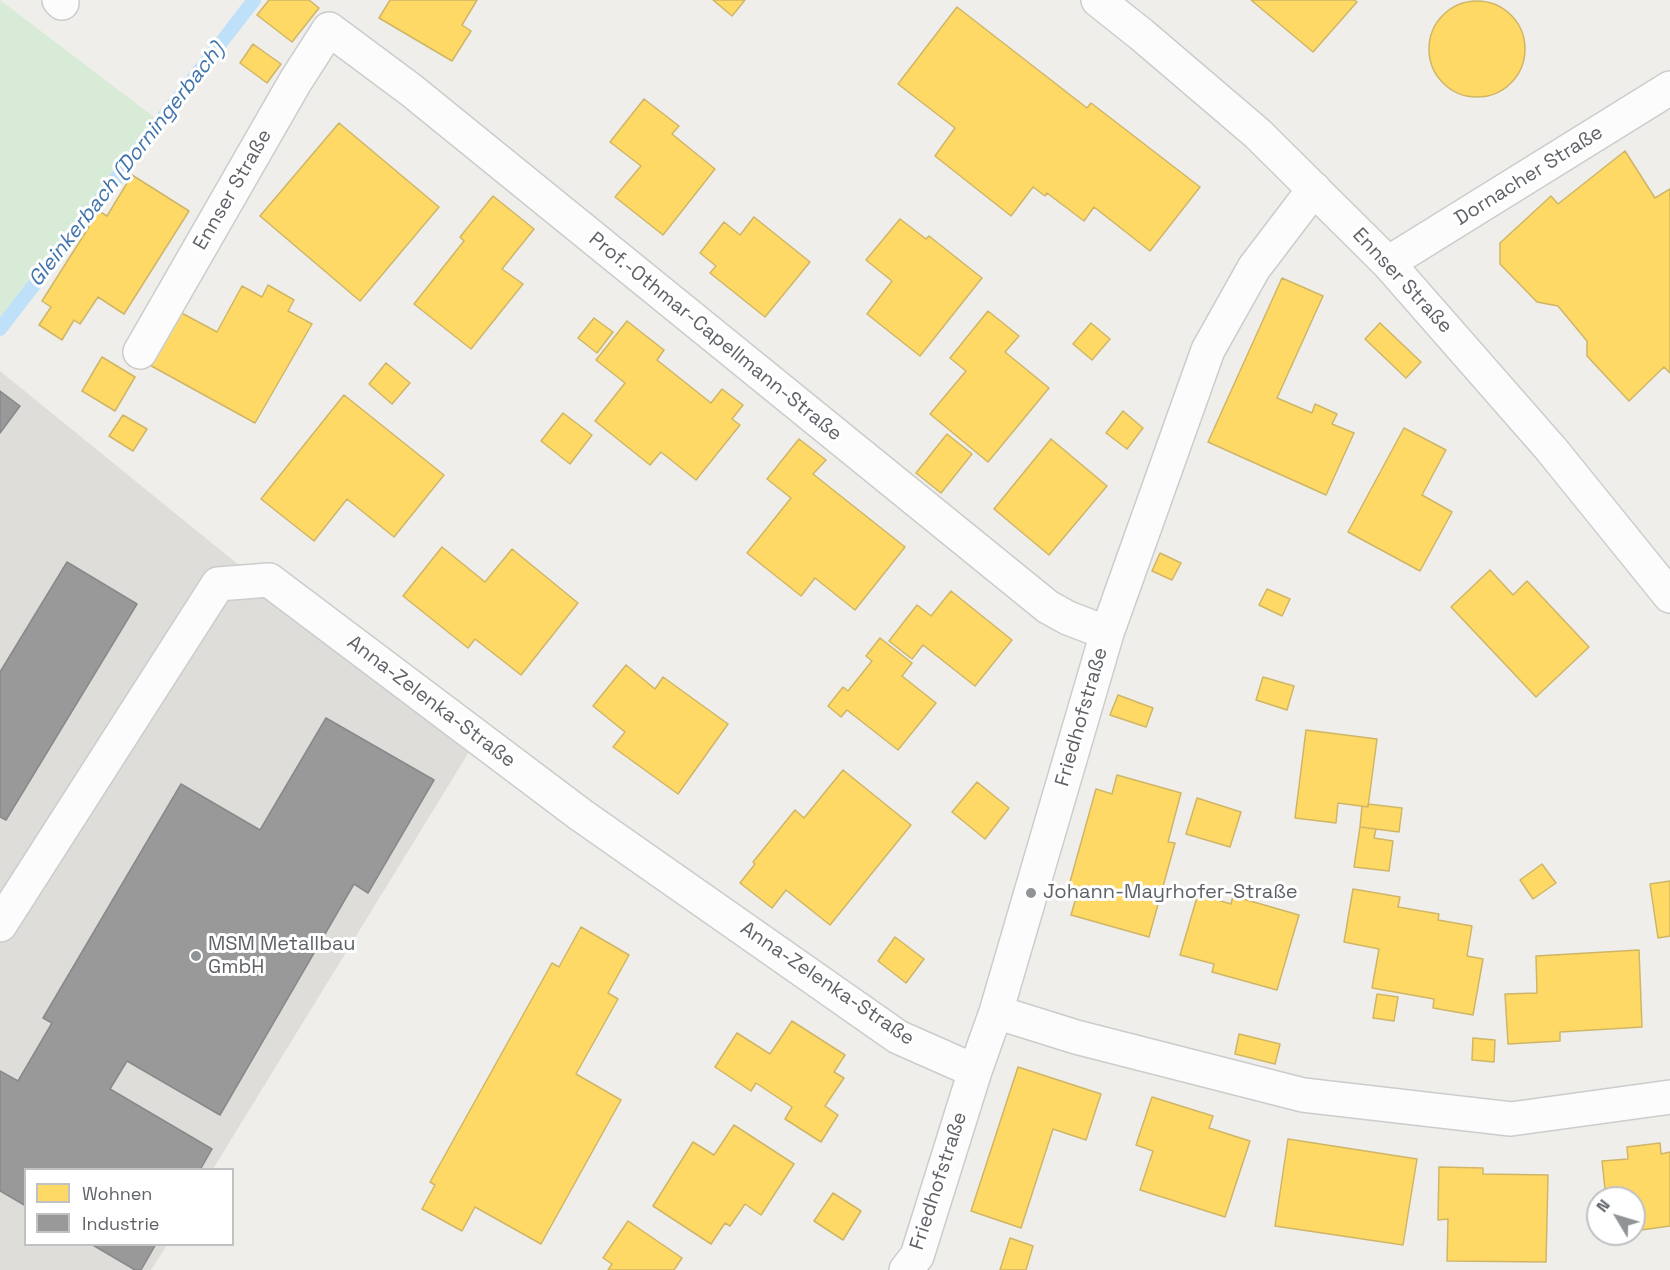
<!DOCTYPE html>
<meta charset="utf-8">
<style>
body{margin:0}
#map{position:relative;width:1670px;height:1270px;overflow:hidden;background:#efeeea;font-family:"Space Grotesk",sans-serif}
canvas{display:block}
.legend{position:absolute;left:24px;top:1168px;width:210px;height:78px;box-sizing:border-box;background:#fff;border:2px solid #bfc1c3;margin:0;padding:8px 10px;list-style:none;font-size:18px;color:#5f6368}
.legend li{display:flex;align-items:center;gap:12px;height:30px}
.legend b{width:30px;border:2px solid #bfc1c3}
.north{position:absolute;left:1586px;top:1186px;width:60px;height:60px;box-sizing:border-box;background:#fff;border:2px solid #bfc1c3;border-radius:50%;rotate:308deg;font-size:16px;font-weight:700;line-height:24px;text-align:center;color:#5f6368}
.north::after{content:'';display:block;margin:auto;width:21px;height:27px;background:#919496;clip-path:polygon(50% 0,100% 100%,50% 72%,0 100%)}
</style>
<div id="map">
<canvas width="1670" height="1270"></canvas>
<ul class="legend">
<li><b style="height:16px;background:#ffd966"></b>Wohnen</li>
<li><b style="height:16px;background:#999"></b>Industrie</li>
</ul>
<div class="north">N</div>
</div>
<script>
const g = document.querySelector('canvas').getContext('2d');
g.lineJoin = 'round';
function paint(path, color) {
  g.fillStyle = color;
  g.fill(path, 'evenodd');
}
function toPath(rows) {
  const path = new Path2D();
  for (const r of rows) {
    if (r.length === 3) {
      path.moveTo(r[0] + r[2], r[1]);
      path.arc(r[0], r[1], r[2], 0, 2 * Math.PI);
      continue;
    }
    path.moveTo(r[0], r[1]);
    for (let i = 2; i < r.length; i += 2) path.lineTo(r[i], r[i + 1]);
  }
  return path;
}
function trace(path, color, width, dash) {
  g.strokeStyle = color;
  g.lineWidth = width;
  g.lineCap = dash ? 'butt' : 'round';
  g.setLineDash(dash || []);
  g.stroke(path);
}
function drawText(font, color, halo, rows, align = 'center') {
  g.font = font + ' "Space Grotesk",sans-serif';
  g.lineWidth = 6;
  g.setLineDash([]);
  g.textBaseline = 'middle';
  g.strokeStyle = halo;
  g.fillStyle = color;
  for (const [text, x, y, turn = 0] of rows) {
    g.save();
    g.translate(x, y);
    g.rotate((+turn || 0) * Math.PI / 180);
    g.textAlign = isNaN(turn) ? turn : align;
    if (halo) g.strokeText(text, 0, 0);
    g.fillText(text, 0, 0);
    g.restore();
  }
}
paint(toPath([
 [0,371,469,752,213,1169,26,1170,26,1244,167,1245,151,1270,0,1270]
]), '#dfddda');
paint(toPath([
 [0,0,154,117,0,321]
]), '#d8ebd6');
const homes = toPath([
 [269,0,309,0,319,8,292,42,257,15,269,0],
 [390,0,477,0,462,25,471,31,452,61,379,18,390,0],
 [713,0,745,0,732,16,713,0],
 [1251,0,1354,0,1357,2,1313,52,1251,0],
 [1477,49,48],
 [957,7,1087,108,1091,103,1200,187,1150,251,1094,207,1084,221,1047,193,1045,196,1033,187,1011,216,935,156,955,128,898,84,957,7],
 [253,44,281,64,267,83,240,63,253,44],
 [644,99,679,126,672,134,715,169,663,235,615,197,641,166,610,142,644,99],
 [339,123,439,207,360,301,260,216,339,123],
 [1625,151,1655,198,1670,189,1670,373,1664,367,1629,401,1587,356,1587,341,1558,306,1537,302,1500,264,1500,243,1551,196,1558,204,1625,151],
 [132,175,189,211,124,314,98,297,80,324,74,320,62,340,39,325,51,307,42,301,99,211,107,216,132,175],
 [493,196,534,229,502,269,523,284,471,349,414,304,464,241,460,237,493,196],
 [754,217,810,262,765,317,710,273,716,266,700,253,724,222,740,235,754,217],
 [900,219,926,239,929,236,982,278,920,356,867,314,892,281,866,260,900,219],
 [1282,278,1323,296,1277,398,1312,413,1315,404,1337,414,1332,424,1354,433,1326,495,1208,442,1282,278],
 [268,285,294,300,288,311,312,324,255,423,146,363,176,310,217,332,242,286,262,297,268,285],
 [988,311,1019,336,1005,352,1049,388,988,462,930,414,966,371,950,358,988,311],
 [594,318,613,332,597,353,578,338,594,318],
 [627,321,664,350,657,360,711,403,722,389,743,405,732,419,740,425,696,480,661,452,650,465,595,421,625,383,596,360,627,321],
 [1091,323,1110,339,1092,360,1073,344,1091,323],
 [1380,323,1421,362,1406,378,1365,339,1380,323],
 [102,357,135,377,115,411,82,391,102,357],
 [386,363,410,383,392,404,369,384,386,363],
 [344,395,444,475,394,537,347,499,314,541,261,499,344,395],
 [1123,411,1143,428,1127,449,1106,433,1123,411],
 [563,413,592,435,570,464,541,441,563,413],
 [123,415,147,429,133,451,109,436,123,415],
 [1404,428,1446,450,1422,495,1452,512,1420,571,1348,532,1404,428],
 [947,434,972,454,941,493,916,473,947,434],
 [799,439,826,460,813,474,905,547,855,610,815,578,801,596,747,553,791,498,767,479,799,439],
 [1051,439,1107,486,1049,555,994,509,1051,439],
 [442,547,485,582,512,549,578,603,521,675,475,639,468,648,403,596,442,547],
 [1160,553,1181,563,1172,580,1152,571,1160,553],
 [1490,570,1513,595,1527,581,1589,647,1536,697,1451,607,1490,570],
 [1267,589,1290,599,1282,616,1259,605,1267,589],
 [951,591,1012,640,975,686,923,645,912,659,889,641,917,605,931,616,951,591],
 [880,638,912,663,902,676,936,703,898,750,847,710,841,717,828,706,843,687,848,691,872,661,866,656,880,638],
 [626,665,655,689,663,677,728,724,678,794,613,747,625,732,593,706,626,665],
 [1263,677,1294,686,1287,710,1256,700,1263,677],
 [1118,695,1153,708,1146,727,1110,715,1118,695],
 [1306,730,1377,739,1368,807,1338,803,1336,823,1295,818,1306,730],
 [843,770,911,825,830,925,786,890,772,908,740,883,755,864,753,862,795,810,804,818,843,770],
 [1117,775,1181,793,1168,842,1175,843,1149,937,1071,915,1078,891,1068,889,1096,789,1112,794,1117,775],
 [977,782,1009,808,985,839,952,812,977,782],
 [1197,798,1241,812,1230,847,1186,834,1197,798],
 [1368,804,1402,808,1399,832,1360,827,1362,806,1368,807,1368,804],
 [1360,827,1376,829,1374,838,1393,841,1389,871,1354,867,1360,827],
 [1542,864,1556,883,1533,899,1520,880,1542,864],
 [1670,881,1670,936,1658,938,1650,884,1670,881],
 [1353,889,1400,897,1398,907,1439,914,1438,920,1472,926,1467,956,1483,959,1473,1015,1433,1008,1434,999,1372,988,1379,949,1344,942,1353,889],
 [1198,894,1231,904,1233,896,1299,915,1277,990,1212,972,1214,964,1180,955,1198,894],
 [581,927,629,955,608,993,618,999,576,1074,621,1100,541,1244,475,1207,462,1231,422,1209,435,1185,430,1182,552,963,559,967,581,927],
 [895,937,924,959,906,983,878,961,895,937],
 [1639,950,1642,1027,1560,1032,1560,1041,1508,1044,1505,994,1537,993,1536,956,1639,950],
 [1377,994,1398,997,1394,1021,1373,1018,1377,994],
 [792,1021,845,1055,834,1072,844,1078,825,1106,838,1115,821,1142,785,1119,792,1107,756,1083,751,1091,715,1067,737,1033,770,1054,792,1021],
 [1239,1034,1280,1044,1275,1064,1235,1054,1239,1034],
 [1473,1038,1495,1040,1494,1062,1472,1060,1473,1038],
 [1018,1067,1101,1094,1086,1140,1053,1129,1021,1228,971,1211,1018,1067],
 [1152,1097,1213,1116,1209,1128,1250,1141,1225,1217,1140,1190,1153,1151,1136,1145,1152,1097],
 [734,1125,794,1164,761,1215,745,1204,730,1226,725,1223,711,1244,653,1206,693,1142,714,1155,734,1125],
 [1288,1139,1417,1159,1403,1245,1275,1226,1288,1139],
 [1660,1143,1661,1154,1670,1152,1670,1226,1634,1231,1634,1198,1606,1198,1602,1161,1628,1159,1627,1147,1660,1143],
 [1439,1167,1483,1168,1483,1174,1548,1175,1546,1262,1447,1261,1448,1219,1438,1220,1439,1167],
 [833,1193,861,1211,843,1240,814,1221,833,1193],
 [628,1221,682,1258,674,1270,608,1270,612,1264,603,1258,628,1221],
 [1010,1238,1033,1246,1026,1270,1000,1270,1010,1238]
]);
paint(homes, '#ffd966');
trace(homes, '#cfb667', 1.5);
const industry = toPath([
 [0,391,20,406,0,433,0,391],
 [67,562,137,604,6,820,0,817,0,672,67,562],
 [326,718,434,780,368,893,354,884,220,1115,127,1061,110,1089,212,1149,200,1170,26,1170,26,1206,0,1191,0,1071,18,1081,52,1023,43,1018,181,784,260,830,326,718],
 [91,1244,156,1244,141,1270,135,1270,91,1244]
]);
paint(industry, '#999');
trace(industry, '#88898a', 1.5);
trace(toPath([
 [0,329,254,0]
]), '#bfe0f9', 14);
const minor = toPath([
 [59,0,62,3],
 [1388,263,1670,88],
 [140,352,295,82,329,29,411,90,1048,607,1068,618,1107,633],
 [0,925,218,584,269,580,581,815,898,1037,975,1071],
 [996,1012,1076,1037,1303,1095,1511,1119,1670,1097],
 [906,1270,917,1256,975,1071,996,1012,1107,633,1208,350,1254,268,1314,189]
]);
const tertiary = toPath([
 [1098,0,1142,35,1258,134,1388,263,1551,449,1670,596]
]);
trace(minor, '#cbcccc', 36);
trace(tertiary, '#cbcccc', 36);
trace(minor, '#fdfcfc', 33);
trace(tertiary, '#fdfcfc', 33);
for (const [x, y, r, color] of [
 [1031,893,6,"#919496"],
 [196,956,6,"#919496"]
]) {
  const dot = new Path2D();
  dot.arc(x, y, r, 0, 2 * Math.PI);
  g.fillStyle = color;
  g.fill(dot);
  trace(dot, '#fff', 2);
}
drawText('20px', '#5f6368', '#fff', [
 ["Dornacher Straße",1529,176,-32],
 ["Ennser Straße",233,190,-60],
 ["Ennser Straße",1402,281,47],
 ["Prof.-Othmar-Capellmann-Straße",715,337,39],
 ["Anna-Zelenka-Straße",431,702,37],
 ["Friedhofstraße",1082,717,-74],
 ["Anna-Zelenka-Straße",827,984,34],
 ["Friedhofstraße",939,1181,-72]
]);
drawText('20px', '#5f6368', '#fff', [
 ["Johann-Mayrhofer-Straße",1043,893],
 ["MSM Metallbau",208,945],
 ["GmbH",208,968]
], 'left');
drawText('italic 21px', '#4174aa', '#fff', [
 ["Gleinkerbach (Dorningerbach)",127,165,-52]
]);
</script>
